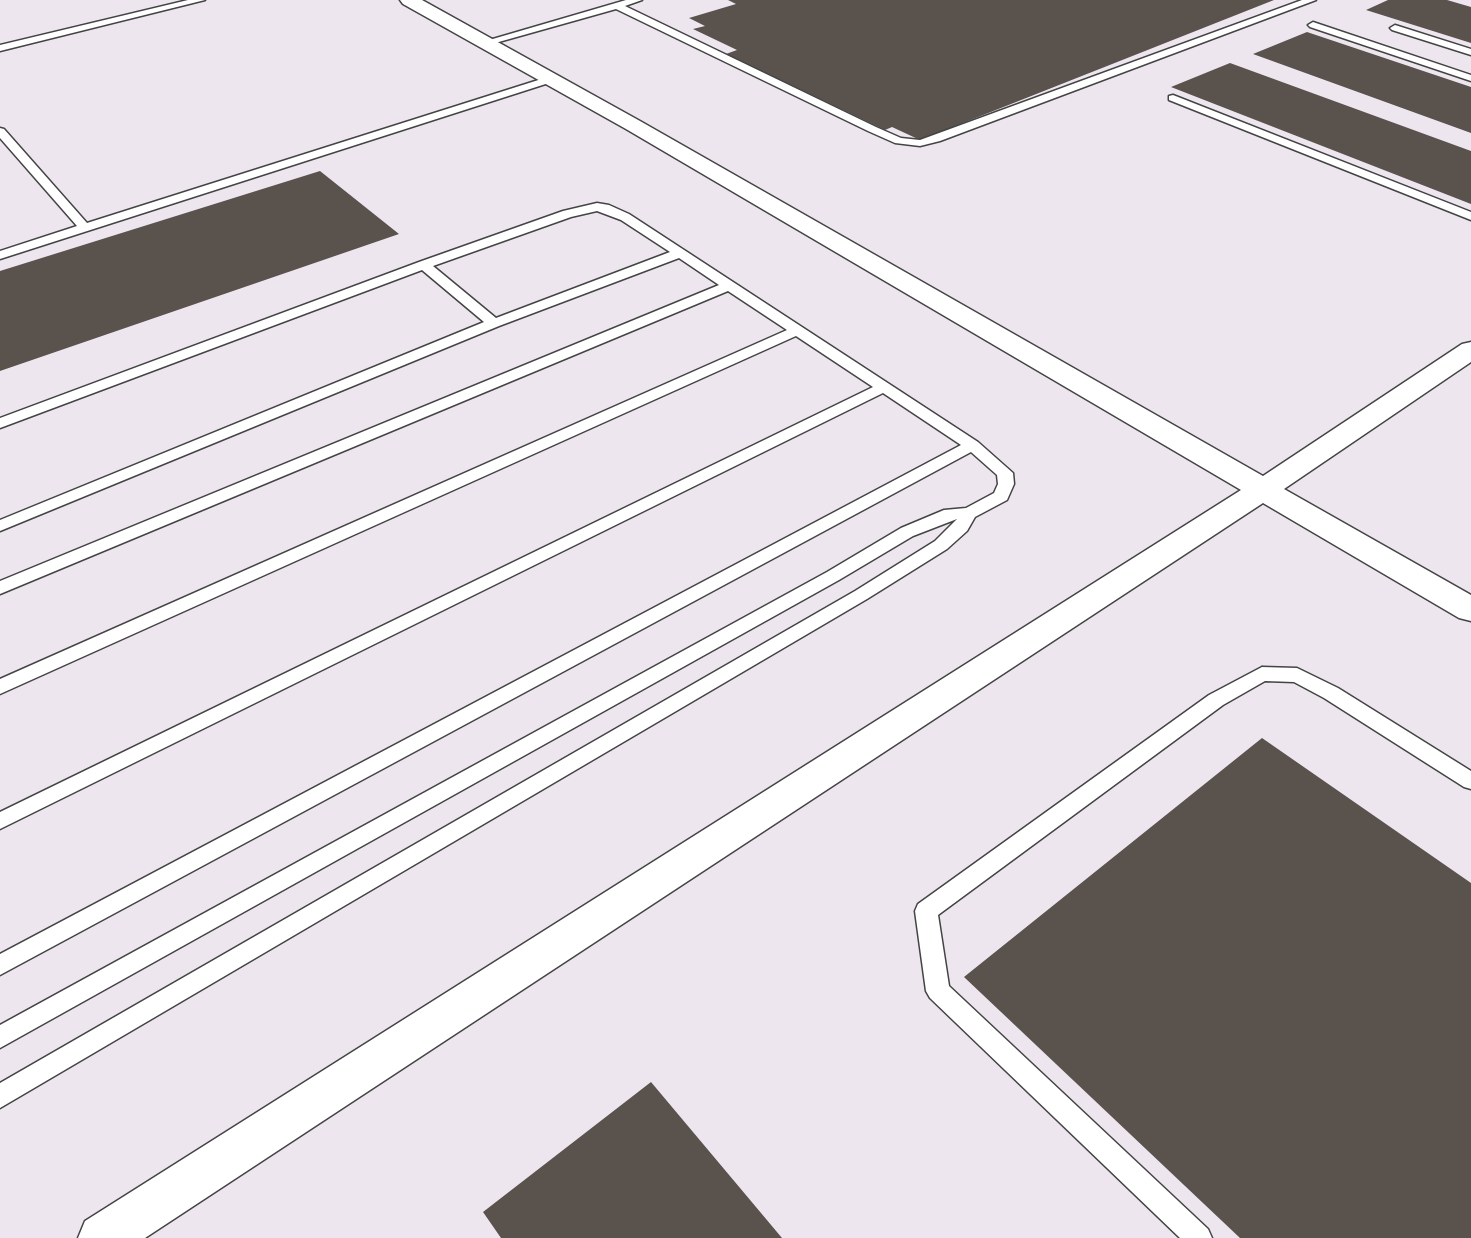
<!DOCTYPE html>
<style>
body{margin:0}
canvas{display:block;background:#fffdf5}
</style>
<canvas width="1471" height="1238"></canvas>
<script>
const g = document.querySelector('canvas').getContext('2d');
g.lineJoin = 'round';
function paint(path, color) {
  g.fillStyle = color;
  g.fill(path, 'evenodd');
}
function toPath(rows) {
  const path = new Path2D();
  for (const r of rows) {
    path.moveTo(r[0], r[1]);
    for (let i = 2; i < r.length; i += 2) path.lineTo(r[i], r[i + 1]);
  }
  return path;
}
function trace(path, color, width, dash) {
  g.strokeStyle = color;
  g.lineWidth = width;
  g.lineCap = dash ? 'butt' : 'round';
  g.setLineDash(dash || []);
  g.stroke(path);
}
paint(toPath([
 [0,0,1471,0,1471,1238,0,1238]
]), '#eee6ef');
paint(toPath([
 [728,0,1274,0,920,140,892,127,885,130,726,54,737,50,693,29,705,26,689,18,736,4],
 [1388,0,1447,0,1471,7,1471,43,1366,10],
 [1307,32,1471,87,1471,133,1253,54],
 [1230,63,1471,151,1471,204,1171,87],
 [320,171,399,234,0,371,0,271],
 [1262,738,1471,883,1471,1238,1240,1238,964,977],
 [651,1082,782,1238,501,1238,483,1212]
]), '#5a524d');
const service = toPath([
 [188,0,205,0,0,51,0,45,188,0],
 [626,0,642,0,625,6,876,127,901,138,920,140,1302,0,1316,0,940,141,920,146,895,143,868,131,616,9,488,45,479,43,626,0],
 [1313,22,1471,75,1471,81,1310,27,1308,25,1313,22],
 [1395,25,1471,49,1471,55,1392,30,1390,28,1395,25],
 [551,76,555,77,555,81,0,259,0,251,77,226,0,138,0,128,4,129,87,223,551,76],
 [1173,95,1471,212,1471,220,1169,100,1169,96,1173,95],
 [597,203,609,205,629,214,978,442,1013,473,1014,484,1007,500,975,517,967,531,947,549,867,599,0,1108,0,1083,855,591,935,541,957,519,913,536,839,580,0,1048,0,1025,827,572,901,528,944,510,966,508,994,493,998,484,997,475,971,452,0,975,0,954,961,445,883,393,0,829,0,812,873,387,796,336,0,694,0,679,787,330,728,291,0,594,0,581,719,285,679,258,499,326,0,531,0,520,484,322,422,270,0,428,0,418,419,262,563,211,597,203],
 [597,211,621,220,670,252,496,318,433,266,571,217,597,211],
 [1262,667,1297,668,1338,688,1471,771,1471,789,1464,787,1324,698,1294,682,1265,681,1223,705,938,915,949,986,1208,1229,1212,1238,1180,1238,930,998,926,991,915,911,918,904,1209,695,1262,667]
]);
const minor = toPath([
 [400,0,422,0,640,121,1263,476,1462,344,1471,342,1471,362,1284,489,1471,595,1471,621,1459,618,1263,503,145,1238,78,1238,85,1221,1241,490,626,129,403,4,400,0]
]);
trace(service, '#444', 3);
trace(minor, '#444', 3);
paint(service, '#fff');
paint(minor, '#fff');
</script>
